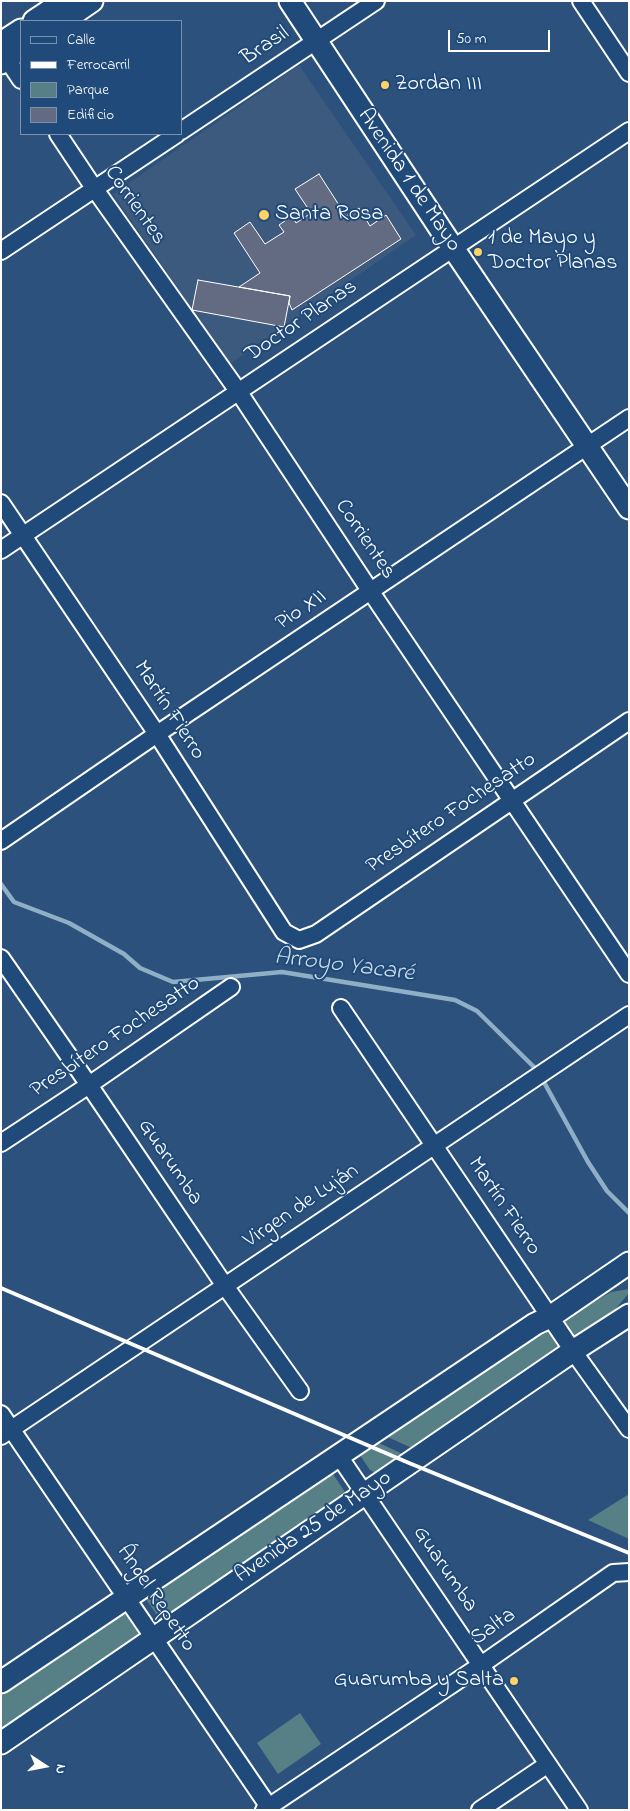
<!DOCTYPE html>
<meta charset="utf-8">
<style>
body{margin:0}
#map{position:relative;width:630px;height:1811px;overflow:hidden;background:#2c517c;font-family:"Indie Flower",sans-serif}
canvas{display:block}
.frame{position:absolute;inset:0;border:2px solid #fff;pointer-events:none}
.legend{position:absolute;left:20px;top:20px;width:162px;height:115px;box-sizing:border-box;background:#1f4a7a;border:1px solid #7992af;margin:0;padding:6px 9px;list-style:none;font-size:15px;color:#fff}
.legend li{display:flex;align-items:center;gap:10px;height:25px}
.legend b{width:25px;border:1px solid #7992af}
.north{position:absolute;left:20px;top:1741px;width:50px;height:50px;-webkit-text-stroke:4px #1f4a7a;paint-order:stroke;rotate:101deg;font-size:14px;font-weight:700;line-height:20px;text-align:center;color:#fff}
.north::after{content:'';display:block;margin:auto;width:18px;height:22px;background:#fff;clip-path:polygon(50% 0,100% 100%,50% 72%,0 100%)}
.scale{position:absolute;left:448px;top:30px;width:102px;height:22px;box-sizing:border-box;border:2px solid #fff;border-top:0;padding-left:6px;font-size:15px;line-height:18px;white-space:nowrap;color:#fff;-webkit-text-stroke:4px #1f4a7a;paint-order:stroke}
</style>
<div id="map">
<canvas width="630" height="1811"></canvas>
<div class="frame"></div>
<ul class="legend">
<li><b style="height:6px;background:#1f4a7a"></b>Calle</li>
<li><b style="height:6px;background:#fff"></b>Ferrocarril</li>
<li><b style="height:14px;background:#577f86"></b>Parque</li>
<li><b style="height:14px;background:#626b82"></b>Edificio</li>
</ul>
<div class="north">N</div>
<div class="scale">50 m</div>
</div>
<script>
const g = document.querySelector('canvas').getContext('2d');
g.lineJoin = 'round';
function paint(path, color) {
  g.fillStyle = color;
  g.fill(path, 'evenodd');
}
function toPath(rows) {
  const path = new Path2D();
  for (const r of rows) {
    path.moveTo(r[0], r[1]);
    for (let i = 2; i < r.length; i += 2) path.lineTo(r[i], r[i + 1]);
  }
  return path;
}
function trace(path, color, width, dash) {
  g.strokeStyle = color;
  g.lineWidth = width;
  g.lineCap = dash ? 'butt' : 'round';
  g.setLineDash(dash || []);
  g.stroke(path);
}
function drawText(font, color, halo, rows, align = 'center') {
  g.font = font + ' "Indie Flower",sans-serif';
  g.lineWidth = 4;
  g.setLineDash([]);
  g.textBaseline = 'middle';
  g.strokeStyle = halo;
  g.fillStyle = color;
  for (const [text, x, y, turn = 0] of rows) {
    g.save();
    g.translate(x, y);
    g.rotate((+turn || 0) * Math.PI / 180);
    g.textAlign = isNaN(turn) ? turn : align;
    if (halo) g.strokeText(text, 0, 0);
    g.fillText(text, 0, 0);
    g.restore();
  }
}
paint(toPath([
 [299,65,416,235,230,364,113,194]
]), '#3c597e');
paint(toPath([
 [629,1289,629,1293,612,1313,576,1340,563,1320,611,1292],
 [548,1323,563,1344,412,1448,383,1435],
 [368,1438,405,1455,377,1474,370,1470,357,1451],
 [333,1474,347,1495,160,1620,146,1599],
 [629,1494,629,1539,588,1520],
 [124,1611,140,1636,1,1729,1,1693],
 [300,1713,321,1744,278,1774,257,1743]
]), '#577f86');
trace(toPath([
 [1,884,14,902,69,923,124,954,140,968,173,982,282,972,455,1000,477,1011,536,1069],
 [545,1084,588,1162,607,1191,629,1213]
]), '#8eafc5', 4.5);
const building = toPath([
 [319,174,346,216,359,208,370,226,386,215,401,239,292,310,289,303,290,296,239,287,260,273,234,233,250,222,265,244,284,232,279,225,292,216,296,223,311,213,295,189,319,174],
 [198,280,290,296,284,327,192,310,198,280]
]);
paint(building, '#626b82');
trace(building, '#fff', 1);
const minor = toPath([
 [581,1,629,73],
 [1,50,21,80],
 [181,131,376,1],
 [58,134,94,188,238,391,371,592,629,974],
 [1,251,177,134],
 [1,503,157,734,284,932,299,940,316,934,629,721],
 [1,550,629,131],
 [1,841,157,734,629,418],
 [1,958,89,1085,225,1286,300,1391],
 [341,1008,573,1351,629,1429],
 [1,1143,89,1085,231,987],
 [1,1414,271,1810],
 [1,1436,629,1015],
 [339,1456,579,1810],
 [264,1810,481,1665,613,1573,629,1572],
 [480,1810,548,1764]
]);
const major = toPath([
 [290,1,453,248,629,508],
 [34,21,64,1],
 [63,21,92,1],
 [1,43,21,30],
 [1,63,21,49],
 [1,1682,535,1324,550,1317,629,1263],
 [1,1743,573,1351,629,1315]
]);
trace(minor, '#fff', 20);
trace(major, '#fff', 25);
trace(minor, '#1f4a7a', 16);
trace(major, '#1f4a7a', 21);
trace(toPath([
 [1,1288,409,1463,629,1553]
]), '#fff', 4);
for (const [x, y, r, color] of [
 [385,85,5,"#ffd166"],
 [264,215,6,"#ffd166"],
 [478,252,5,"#ffd166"],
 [514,1681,5,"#ffd166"]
]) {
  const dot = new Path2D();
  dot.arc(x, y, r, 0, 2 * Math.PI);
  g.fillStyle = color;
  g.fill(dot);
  trace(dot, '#1f4a7a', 2);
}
drawText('22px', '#fff', '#1f4a7a', [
 ["Brasil",266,47,-34],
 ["Avenida 1 de Mayo",408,181,56],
 ["Corrientes",134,206,55],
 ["Doctor Planas",302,322,-34],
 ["Corrientes",364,540,56],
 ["Pio XII",302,611,-34],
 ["Martín Fierro",168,711,57],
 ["Presbítero Fochesatto",452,814,-34],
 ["Presbítero Fochesatto",116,1038,-34],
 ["Guarumba",169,1163,56],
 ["Virgen de Luján",302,1207,-34],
 ["Martín Fierro",503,1207,56],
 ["Avenida 25 de Mayo",314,1528,-34],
 ["Guarumba",444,1570,56],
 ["Ángel Repetto",155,1599,56],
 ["Salta",494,1628,-35]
]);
drawText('22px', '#fff', '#1f4a7a', [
 ["Zordan III",395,85],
 ["Santa Rosa",275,215],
 ["1 de Mayo y",488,239],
 ["Doctor Planas",488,264],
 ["Guarumba y Salta",504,1681,"right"]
], 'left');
drawText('italic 24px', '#d0dee7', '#1f4a7a', [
 ["Arroyo Yacaré",344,967,7]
]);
</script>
